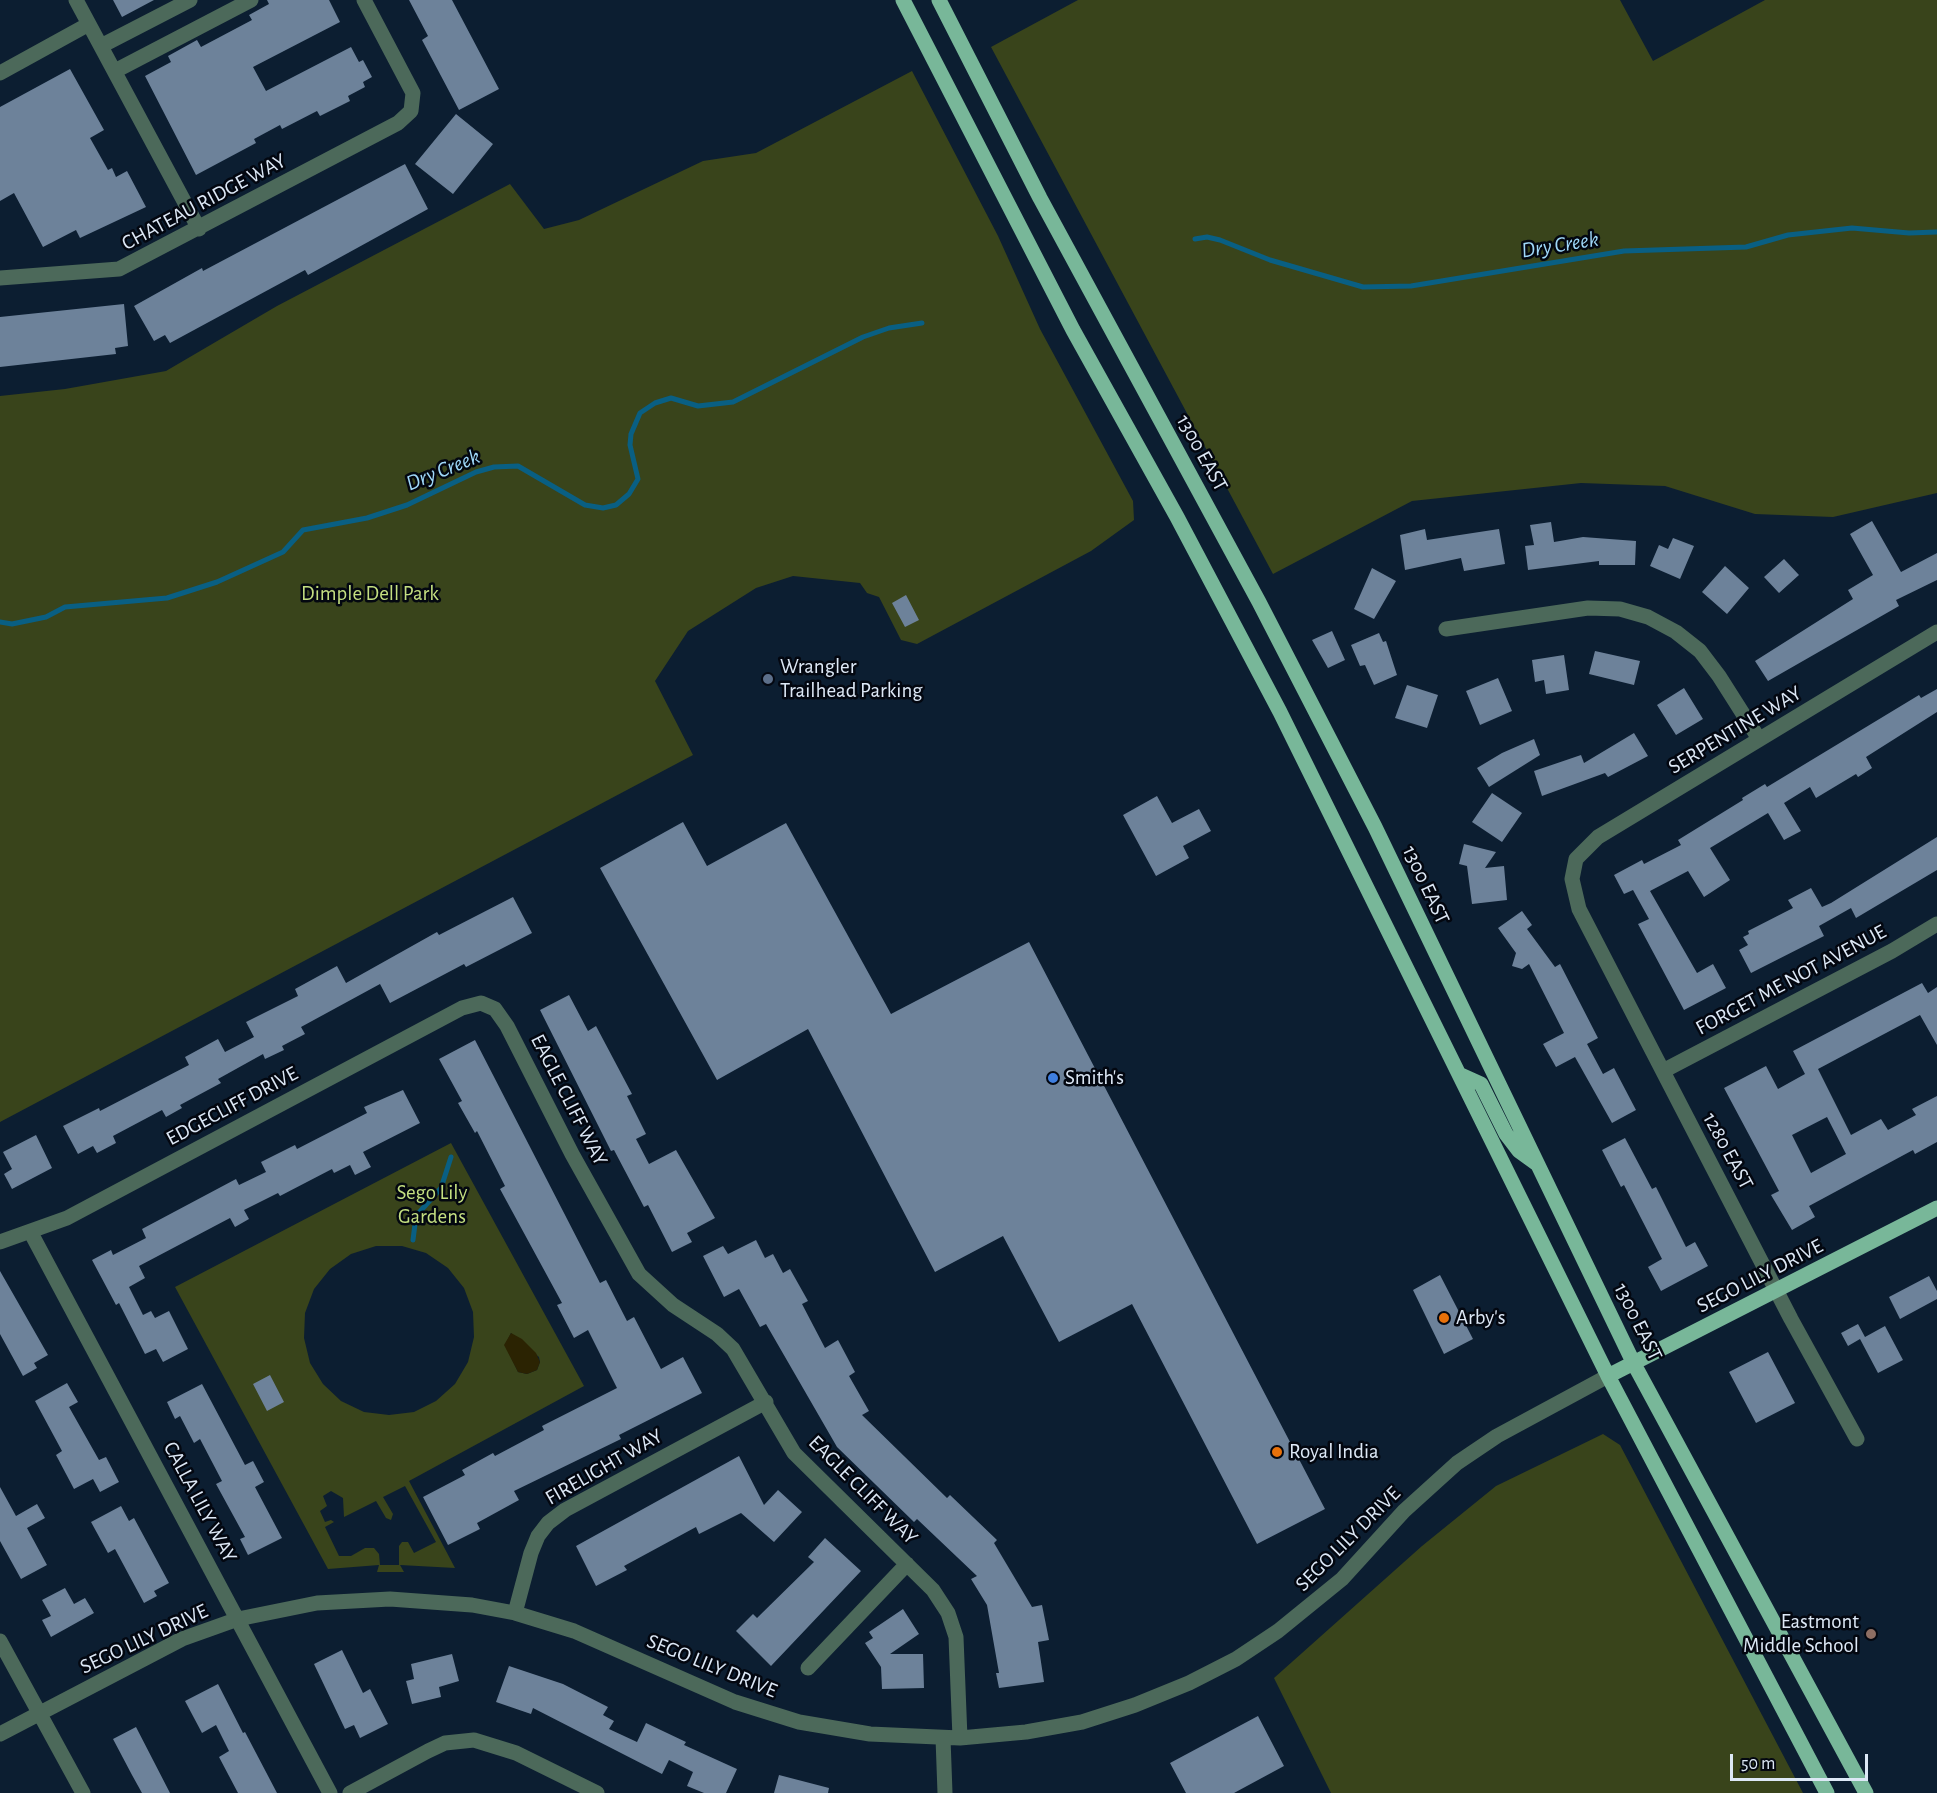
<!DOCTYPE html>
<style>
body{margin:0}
#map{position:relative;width:1937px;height:1793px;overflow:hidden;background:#0c1e31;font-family:"Alegreya Sans",sans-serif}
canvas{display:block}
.scale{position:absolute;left:1730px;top:1754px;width:138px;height:27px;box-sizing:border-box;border:3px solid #dde8f6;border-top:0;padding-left:8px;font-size:18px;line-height:21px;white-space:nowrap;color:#dde8f6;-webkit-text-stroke:4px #030710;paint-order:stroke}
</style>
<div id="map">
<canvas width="1937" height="1793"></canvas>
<div class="scale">50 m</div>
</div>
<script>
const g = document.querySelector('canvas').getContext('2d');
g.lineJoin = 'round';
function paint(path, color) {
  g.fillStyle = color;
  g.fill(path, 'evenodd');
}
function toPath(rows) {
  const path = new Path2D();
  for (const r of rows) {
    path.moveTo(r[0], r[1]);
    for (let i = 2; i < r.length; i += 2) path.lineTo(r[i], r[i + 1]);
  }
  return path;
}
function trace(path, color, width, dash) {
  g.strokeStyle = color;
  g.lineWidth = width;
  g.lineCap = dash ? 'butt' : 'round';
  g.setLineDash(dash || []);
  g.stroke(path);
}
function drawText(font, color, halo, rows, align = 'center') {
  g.font = font + ' "Alegreya Sans",sans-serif';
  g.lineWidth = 5;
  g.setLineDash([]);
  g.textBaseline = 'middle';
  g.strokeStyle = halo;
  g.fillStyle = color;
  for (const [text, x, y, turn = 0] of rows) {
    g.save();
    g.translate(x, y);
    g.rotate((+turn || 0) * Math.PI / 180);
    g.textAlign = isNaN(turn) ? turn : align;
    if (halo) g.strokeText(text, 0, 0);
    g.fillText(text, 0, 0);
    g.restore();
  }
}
paint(toPath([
 [1078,0,1620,0,1653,61,1765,0,1937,0,1937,493,1833,517,1755,514,1665,486,1581,483,1412,501,1273,574,991,47],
 [912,71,998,236,1040,329,1133,501,1134,520,1091,551,917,644,901,640,879,597,867,593,860,583,793,576,756,588,688,631,655,681,693,755,0,1122,0,396,65,389,166,371,277,306,510,184,544,229,579,220,703,161,756,153],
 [451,1143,584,1386,409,1481,455,1568,400,1565,404,1572,377,1572,379,1565,328,1569,175,1287],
 [376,1246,402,1246,426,1253,448,1268,464,1288,473,1312,474,1337,468,1362,455,1384,436,1401,414,1412,389,1415,364,1412,341,1401,323,1384,310,1363,304,1338,305,1313,314,1289,330,1269,351,1254],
 [511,1333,539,1357,540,1362,537,1370,527,1374,518,1372,505,1345],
 [405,1486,436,1542,414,1553,408,1542,402,1542,399,1546,399,1565,380,1565,379,1554,374,1548,365,1548,351,1556,339,1556,325,1527,334,1522,331,1520,325,1522,320,1511,327,1506,323,1496,331,1491,343,1498,344,1517,376,1501,386,1518,391,1520,393,1514,383,1497],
 [1603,1434,1620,1445,1803,1793,1331,1793,1274,1678,1422,1546,1496,1486]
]), '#39441b');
paint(toPath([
 [511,1333,522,1339,536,1353,540,1362,537,1370,527,1374,518,1372,504,1345]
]), '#2b2302');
trace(toPath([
 [1195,239,1207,237,1220,240,1270,260,1363,287,1411,286,1624,251,1746,247,1788,235,1852,228,1909,233,1937,232],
 [0,622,12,624,46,617,65,607,167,598,217,582,283,552,303,530,367,518,407,505,476,472,494,467,518,466,585,505,603,508,616,505,629,494,638,479,630,445,631,434,640,413,655,403,671,398,698,406,733,402,863,337,889,328,922,323],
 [413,1240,416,1216,441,1188,451,1157]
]), '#095f83', 5);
paint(toPath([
 [113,0,154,0,122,17],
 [267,0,329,0,340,22,253,67,266,91,351,47,359,62,363,60,372,77,363,82,365,87,348,96,350,101,320,116,317,111,282,129,280,125,254,139,256,143,196,175,145,76,171,62,168,56,197,40,201,47,252,20,249,15,269,4],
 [409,0,452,0,499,89,459,110,422,40,428,36],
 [70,69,104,130,90,138,108,170,112,168,116,177,127,171,146,207,80,238,76,230,43,247,14,193,0,201,0,107],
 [456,114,493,144,453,194,415,164],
 [405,164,428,209,308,275,305,270,170,343,165,335,154,341,134,306,202,268,203,271],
 [124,304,128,346,115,348,116,354,0,367,0,317],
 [1872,521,1901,572,1937,553,1937,580,1896,600,1899,606,1768,681,1755,661,1853,599,1848,590,1873,575,1850,534],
 [1551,522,1554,542,1583,537,1636,541,1635,565,1599,565,1599,561,1528,570,1525,546,1534,545,1530,525],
 [1425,529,1427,540,1499,529,1505,564,1464,571,1461,558,1405,570,1400,535],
 [1673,538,1694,546,1680,579,1650,566,1659,545,1668,549],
 [1784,559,1799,575,1779,593,1764,577],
 [1725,566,1749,588,1727,614,1702,592],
 [1372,568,1396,581,1374,619,1354,609],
 [906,595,919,620,905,627,892,603],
 [1332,631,1345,660,1328,668,1312,640],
 [1379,633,1383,642,1386,641,1397,675,1374,685,1365,665,1360,666,1351,645],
 [1595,651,1640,661,1634,685,1589,674],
 [1564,655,1569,690,1546,694,1544,680,1535,682,1532,660],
 [1498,678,1512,711,1480,725,1466,691],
 [1407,685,1438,695,1427,728,1395,718],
 [1684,688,1703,719,1676,735,1657,705],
 [1937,689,1937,712,1866,757,1872,768,1858,777,1856,774,1816,798,1810,787,1784,803,1801,831,1784,840,1768,813,1710,848,1730,880,1704,897,1688,871,1650,891,1697,973,1713,964,1726,988,1684,1010,1638,924,1649,919,1633,890,1624,894,1614,875,1642,860,1644,864,1681,845,1678,840,1743,800,1742,798,1765,784,1767,787,1919,695,1921,698],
 [1634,733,1648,756,1608,777,1605,773,1542,796,1534,771,1581,755,1584,763],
 [1534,739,1540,755,1489,787,1477,768,1502,753],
 [1492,793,1522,813,1502,842,1472,822],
 [1157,796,1172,823,1199,809,1211,831,1183,846,1189,858,1156,876,1123,815],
 [683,822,707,866,786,823,891,1014,1029,942,1325,1509,1257,1544,1132,1304,1059,1342,1003,1236,935,1272,808,1029,717,1080,600,868],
 [1937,837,1937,870,1856,918,1851,908,1819,926,1824,936,1751,973,1739,950,1748,945,1743,937,1749,934,1748,931,1793,908,1788,900,1811,888,1822,907,1831,903],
 [1464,844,1496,852,1485,868,1504,866,1507,900,1472,904,1467,866,1459,864],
 [513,897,532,933,466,967,464,964,390,1003,380,984,301,1027,305,1034,282,1046,284,1050,265,1059,263,1054,218,1079,221,1083,180,1105,182,1108,166,1117,162,1110,113,1136,116,1143,97,1153,93,1146,78,1154,63,1126,99,1108,100,1111,189,1065,185,1057,218,1039,225,1052,254,1037,246,1022,298,996,295,989,337,966,346,983,437,932,439,935],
 [1522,911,1532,925,1527,929,1555,967,1560,964,1598,1038,1587,1044,1603,1074,1614,1068,1636,1110,1612,1123,1575,1057,1556,1067,1543,1044,1564,1033,1529,964,1522,969,1512,966,1516,953,1498,928],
 [1922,983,1928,993,1937,987,1937,1045,1920,1015,1818,1069,1851,1135,1881,1119,1888,1130,1916,1115,1912,1109,1937,1096,1937,1142,1915,1154,1913,1150,1809,1206,1815,1217,1792,1230,1771,1195,1779,1191,1724,1088,1766,1066,1778,1089,1805,1074,1793,1051],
 [1827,1117,1846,1154,1811,1173,1792,1135],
 [569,995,588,1031,596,1026,632,1094,627,1096,646,1134,636,1139,649,1164,676,1150,715,1218,687,1233,692,1242,672,1252,648,1205,644,1207,614,1150,611,1151,540,1010],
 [475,1040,600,1283,606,1280,627,1321,634,1317,661,1369,683,1357,702,1393,619,1435,621,1439,514,1491,519,1500,477,1523,480,1529,448,1545,423,1497,465,1475,462,1470,493,1453,495,1456,544,1430,542,1426,617,1388,588,1330,574,1338,557,1305,562,1303,500,1189,505,1186,477,1131,475,1133,458,1103,462,1101,439,1059],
 [403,1090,420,1123,363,1152,371,1167,355,1175,350,1165,334,1173,332,1169,280,1196,278,1193,244,1210,249,1219,235,1227,230,1218,139,1266,145,1278,129,1287,143,1315,151,1311,155,1318,169,1311,188,1349,163,1362,156,1349,145,1354,119,1303,116,1305,92,1260,111,1250,113,1255,146,1238,142,1229,236,1179,239,1185,266,1172,261,1162,295,1145,297,1149,367,1113,364,1107],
 [36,1135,52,1168,12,1189,4,1174,12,1169,3,1152],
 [1625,1138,1652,1189,1656,1187,1686,1247,1695,1242,1708,1266,1661,1291,1648,1267,1662,1259,1624,1185,1621,1187,1602,1150],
 [756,1240,765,1258,773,1254,783,1273,790,1269,808,1301,802,1304,825,1348,838,1340,855,1372,849,1376,869,1411,862,1415,947,1498,950,1495,997,1540,994,1543,1032,1607,1042,1605,1049,1640,1038,1642,1044,1682,999,1688,996,1673,999,1673,987,1605,971,1579,977,1576,917,1519,914,1522,837,1447,766,1324,760,1327,739,1289,724,1297,703,1256,723,1246,728,1254],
 [0,1271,48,1355,34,1363,37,1368,23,1376,0,1334],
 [1440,1275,1473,1339,1444,1354,1413,1290],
 [1929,1276,1937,1291,1937,1299,1900,1319,1889,1297],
 [1858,1324,1865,1337,1885,1326,1903,1360,1878,1373,1860,1339,1848,1346,1841,1333],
 [1768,1352,1795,1403,1756,1423,1729,1372],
 [270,1375,284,1402,267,1411,253,1384],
 [67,1383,78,1402,69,1407,99,1460,106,1457,119,1482,100,1492,93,1479,74,1489,56,1455,62,1451,35,1401],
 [202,1384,245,1465,253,1461,264,1482,255,1487,282,1538,248,1555,240,1539,245,1537,216,1484,222,1481,200,1439,194,1443,180,1416,175,1419,167,1402],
 [739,1456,764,1505,778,1490,802,1512,774,1542,741,1513,699,1534,696,1527,624,1566,627,1570,596,1586,576,1546],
 [0,1487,16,1516,37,1504,45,1518,27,1528,47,1565,21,1579,0,1541],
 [121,1506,129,1521,134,1518,169,1583,154,1591,157,1596,144,1603,115,1549,108,1553,91,1522],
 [825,1538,861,1571,771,1666,736,1631,753,1614,757,1618,814,1562,808,1557],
 [65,1588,74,1604,85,1598,94,1613,51,1637,42,1620,51,1616,42,1600],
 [903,1609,919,1634,890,1654,923,1654,924,1688,882,1689,881,1667,865,1643,873,1638,869,1632],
 [342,1650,363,1693,370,1689,388,1724,360,1738,354,1725,345,1729,314,1664],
 [452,1654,459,1681,439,1687,441,1697,412,1704,406,1681,414,1679,411,1664],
 [509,1666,563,1684,608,1707,603,1715,614,1721,609,1729,637,1742,646,1723,686,1742,684,1745,737,1769,726,1793,704,1793,687,1786,693,1772,669,1760,662,1774,533,1708,531,1714,496,1702],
 [218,1684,243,1733,245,1732,277,1793,238,1793,219,1757,229,1751,216,1725,202,1733,185,1701],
 [1258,1716,1284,1766,1234,1793,1186,1793,1170,1763],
 [136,1727,170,1793,142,1793,132,1775,113,1739],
 [779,1775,829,1788,828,1793,774,1793]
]), '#6d829a');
trace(toPath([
 [76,0,199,229],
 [101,46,190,0],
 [115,71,251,0],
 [0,73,89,24],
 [0,278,119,269,398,123,411,111,413,93,364,0],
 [1446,629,1588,608,1620,609,1648,617,1676,632,1700,651,1719,676,1759,739],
 [1663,1071,1892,951,1937,924],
 [31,1233,330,1793],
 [0,1242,67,1218,462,1008,481,1003,495,1009,507,1026,572,1154,639,1274,673,1305,717,1334,733,1349,794,1453,933,1590,948,1613,956,1637,960,1738],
 [1857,1439,1791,1319,1579,909,1572,879,1576,859,1598,837,1937,632],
 [515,1613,531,1553,538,1536,548,1523,565,1510,766,1402],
 [0,1641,83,1793],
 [808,1668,907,1564],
 [0,1734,182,1639,238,1619,317,1603,390,1599,472,1605,515,1613,574,1631,735,1702,799,1722,870,1734,960,1738,1026,1732,1082,1722,1135,1705,1189,1683,1236,1659,1278,1631,1342,1579,1404,1511,1457,1463,1497,1436,1608,1376],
 [943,1738,945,1793],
 [350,1793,428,1751,445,1743,474,1740,516,1753,597,1793]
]), '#4c695a', 15);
trace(toPath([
 [903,0,1073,330,1177,517,1280,712,1608,1376,1827,1793],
 [939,0,1040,198,1259,602,1375,827,1634,1364,1866,1793],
 [1461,1075,1481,1084,1506,1134,1519,1151,1537,1164],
 [1608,1376,1937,1208]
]), '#78b799', 15);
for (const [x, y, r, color] of [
 [768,679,6,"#5c6f8a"],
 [1053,1078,6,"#3f7fe0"],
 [1444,1318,6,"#e8710a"],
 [1277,1452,6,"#e8710a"],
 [1871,1634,6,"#8d6e63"]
]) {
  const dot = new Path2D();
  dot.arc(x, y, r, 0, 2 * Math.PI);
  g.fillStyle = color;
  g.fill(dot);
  trace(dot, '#030710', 2);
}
drawText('21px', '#dde8f6', '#030710', [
 ["CHATEAU RIDGE WAY",204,202,-28],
 ["1300 EAST",1202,453,61],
 ["SERPENTINE WAY",1735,730,-31],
 ["1300 EAST",1426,885,65],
 ["FORGET ME NOT AVENUE",1791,980,-28],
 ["EAGLE CLIFF WAY",569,1100,63],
 ["EDGECLIFF DRIVE",232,1106,-28],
 ["1280 EAST",1728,1151,62],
 ["SEGO LILY DRIVE",1760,1276,-27],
 ["1300 EAST",1638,1322,64],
 ["FIRELIGHT WAY",604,1467,-30],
 ["EAGLE CLIFF WAY",863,1490,45],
 ["CALLA LILY WAY",200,1502,62],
 ["SEGO LILY DRIVE",1348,1539,-45],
 ["SEGO LILY DRIVE",144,1639,-25],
 ["SEGO LILY DRIVE",712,1666,22]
]);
drawText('21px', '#c4df81', '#030710', [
 ["Dimple Dell Park",370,594],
 ["Sego Lily",432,1193],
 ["Gardens",432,1217]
]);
drawText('21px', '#dde8f6', '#030710', [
 ["Wrangler",780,667],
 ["Trailhead Parking",780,691],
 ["Smith's",1065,1078],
 ["Arby's",1456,1318],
 ["Royal India",1289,1452],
 ["Eastmont",1859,1622,"right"],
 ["Middle School",1859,1646,"right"]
], 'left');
drawText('italic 22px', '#9fd8f9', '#030710', [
 ["Dry Creek",1560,245,-9],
 ["Dry Creek",443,470,-22]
]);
</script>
